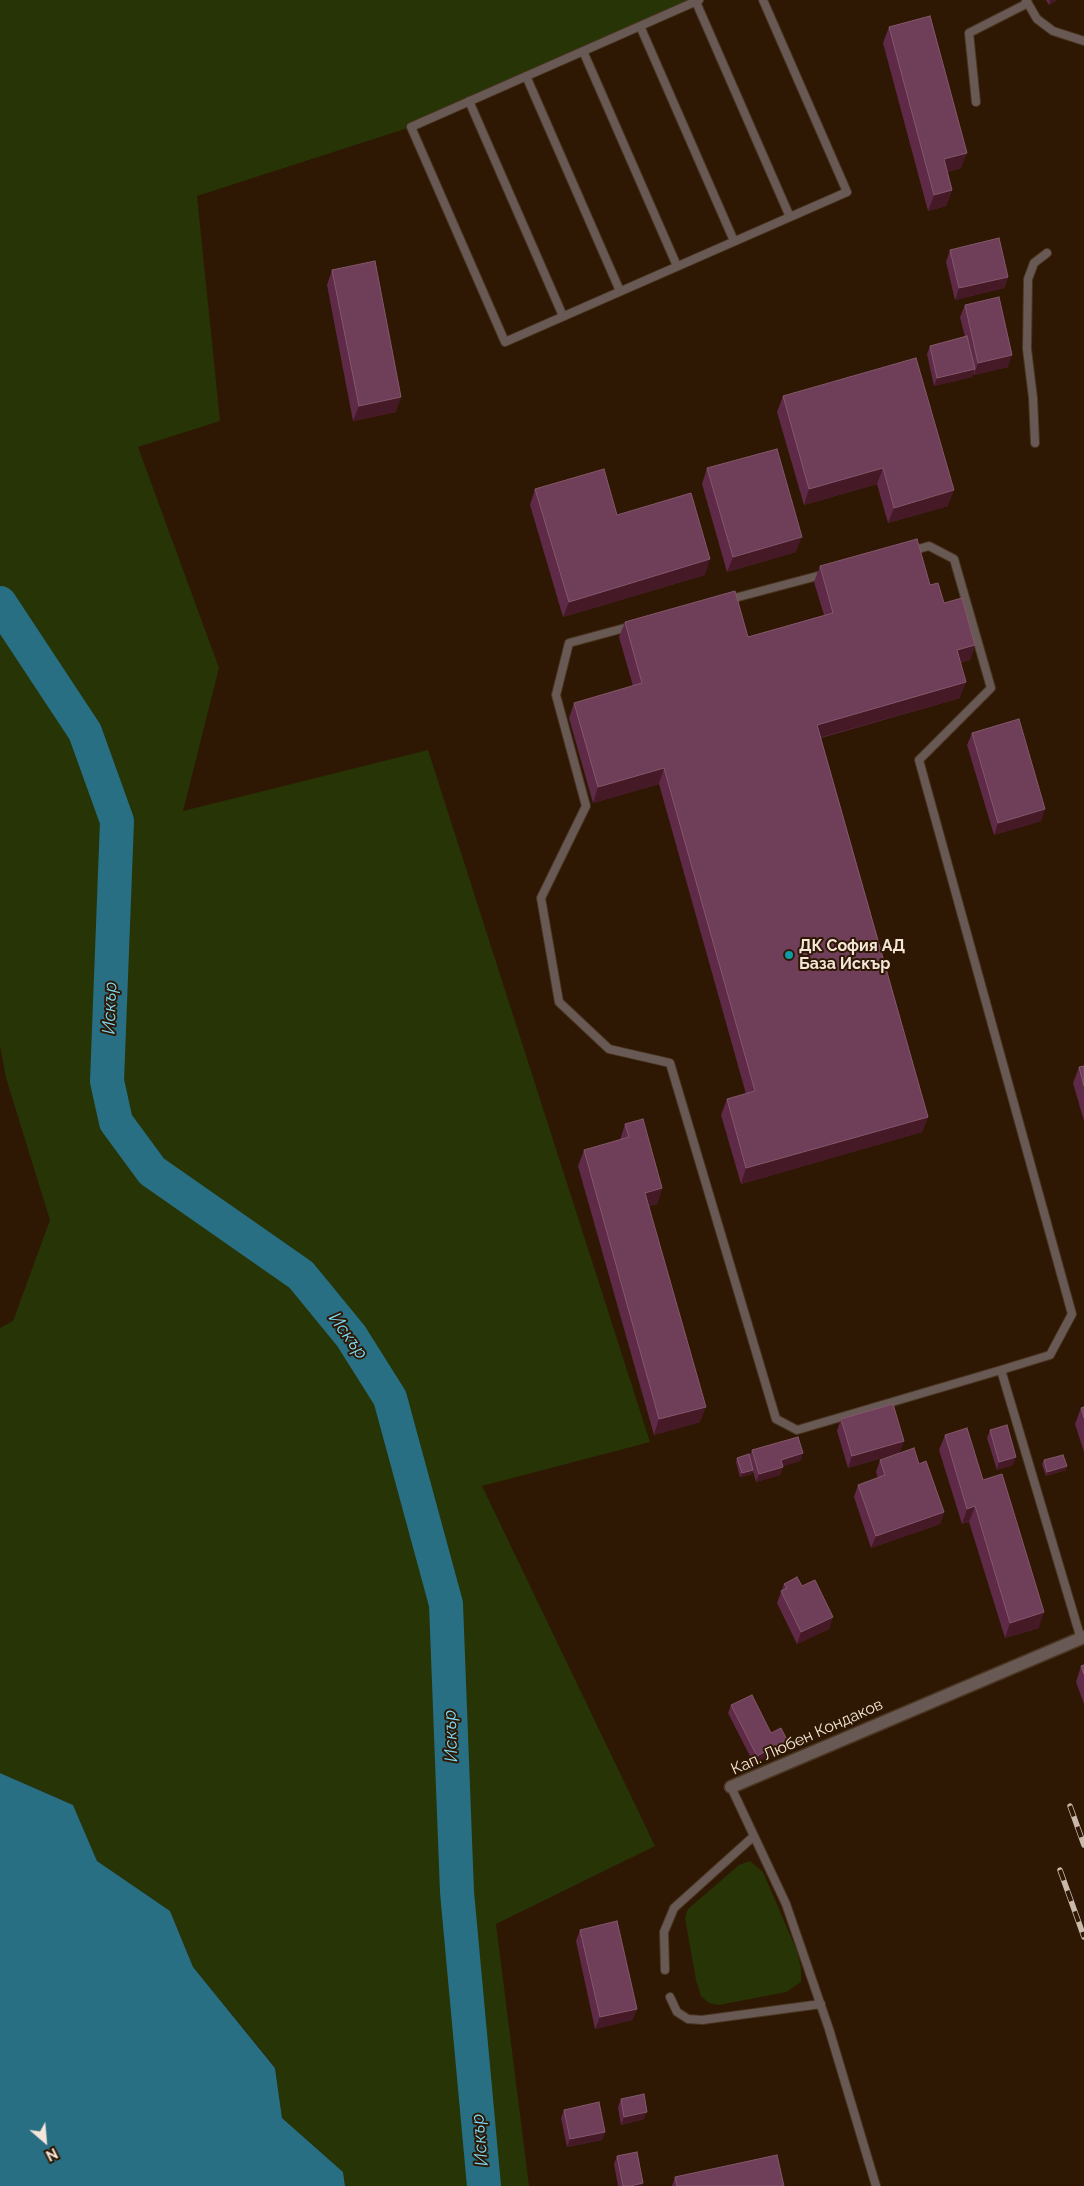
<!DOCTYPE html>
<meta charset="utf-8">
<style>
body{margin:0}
#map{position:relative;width:1084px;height:2186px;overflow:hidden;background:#2e1803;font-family:Raleway,sans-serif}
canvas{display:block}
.north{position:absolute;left:20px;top:2116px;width:50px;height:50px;-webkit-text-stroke:4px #2e1803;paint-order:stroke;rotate:153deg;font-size:14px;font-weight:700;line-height:20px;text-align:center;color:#f4e6d9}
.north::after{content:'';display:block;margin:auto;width:18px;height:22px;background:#f4e6d9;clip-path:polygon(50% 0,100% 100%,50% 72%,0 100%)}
</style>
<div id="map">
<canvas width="1084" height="2186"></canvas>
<div class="north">N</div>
</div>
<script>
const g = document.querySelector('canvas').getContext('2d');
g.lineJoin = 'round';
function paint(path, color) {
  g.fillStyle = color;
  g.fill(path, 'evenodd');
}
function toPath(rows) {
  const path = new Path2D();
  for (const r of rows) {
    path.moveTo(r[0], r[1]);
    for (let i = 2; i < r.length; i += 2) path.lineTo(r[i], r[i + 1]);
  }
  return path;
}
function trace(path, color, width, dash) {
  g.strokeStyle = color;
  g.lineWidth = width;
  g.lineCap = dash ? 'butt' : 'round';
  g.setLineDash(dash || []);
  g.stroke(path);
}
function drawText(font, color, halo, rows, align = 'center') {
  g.font = font + ' Raleway,sans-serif';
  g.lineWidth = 4;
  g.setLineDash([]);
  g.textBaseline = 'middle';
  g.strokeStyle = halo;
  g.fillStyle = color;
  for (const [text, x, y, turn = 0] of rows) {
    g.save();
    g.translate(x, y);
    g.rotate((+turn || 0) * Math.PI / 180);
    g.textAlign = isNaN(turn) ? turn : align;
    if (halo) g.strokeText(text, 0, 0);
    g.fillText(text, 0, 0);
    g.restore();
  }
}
paint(toPath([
 [0,0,699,0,411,127,197,196,220,421,138,447,219,668,183,811,428,750,650,1442,482,1486,655,1846,496,1924,529,2186,345,2186,343,2172,282,2118,275,2067,193,1967,170,1911,97,1861,73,1805,0,1773,0,1328,13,1321,50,1220,6,1078,0,1046],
 [750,1861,763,1872,797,1951,801,1968,801,1982,786,1992,719,2005,709,2003,701,1996,696,1980,685,1918,688,1909,739,1865]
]), '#273405');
paint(toPath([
 [0,1773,73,1805,97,1861,170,1911,193,1967,275,2068,282,2118,343,2172,345,2186,0,2186]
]), '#286f83');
trace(toPath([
 [0,603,85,732,117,821,107,1081,116,1122,152,1171,301,1275,351,1336,390,1398,446,1604,457,1892,484,2186]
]), '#286f83', 34);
const lane = toPath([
 [699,0,411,127,505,342,847,192,763,0],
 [1026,0,1037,19,1053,31,1084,41],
 [696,2,790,217],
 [640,26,734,241],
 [583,51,677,266],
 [526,76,620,291],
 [469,101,563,316],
 [976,102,969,33,1028,3],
 [1035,443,1033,398,1027,349,1028,279,1034,263,1047,253],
 [911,551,929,546,954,559,991,688,919,760,1072,1314,1050,1355,1001,1370,1081,1639],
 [727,600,825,574],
 [632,626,569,643,556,695,586,806,541,898,559,1002,609,1049,670,1063,776,1419,797,1430,1001,1370],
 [731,1787,786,1904,829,2029,876,2186],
 [665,1970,664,1932,674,1908,754,1836],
 [670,1997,677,2012,688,2019,702,2020,821,2004]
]);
const street = toPath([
 [731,1787,1084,1637]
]);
trace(lane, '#4a3521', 10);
trace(street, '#4a3521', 15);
trace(lane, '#685954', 8);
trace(street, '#685954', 12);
const rail = toPath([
 [1070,1806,1084,1845],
 [1060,1870,1084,1937]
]);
trace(rail, '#c9b9aa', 5.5);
trace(rail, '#2e1803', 4, [11]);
paint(toPath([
 [1046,0,1057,0,1049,5],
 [889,27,961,168,947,172,952,190,946,206,928,211,883,43],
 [950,250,1008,277,1004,288,955,300,946,262],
 [332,270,396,412,353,421,327,285],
 [965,305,1008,367,974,375,973,373,972,377,934,386,927,354,930,346,965,337,960,317],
 [783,396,948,506,888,523,877,484,804,505,777,412],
 [707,468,796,552,727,572,702,484],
 [535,489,617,515,705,575,563,617,530,505],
 [820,566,930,585,975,645,970,660,960,663,960,698,821,738,928,1117,922,1132,741,1184,721,1115,727,1099,746,1094,659,784,593,803,569,718,574,703,633,686,619,637,625,622,748,637,824,615,814,582],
 [972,733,1041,821,994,835,967,745],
 [1084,1066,1084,1121,1073,1083,1079,1067],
 [625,1124,662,1188,657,1204,649,1206,700,1422,654,1435,578,1166,584,1150,620,1140],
 [1081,1408,1084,1418,1084,1452,1075,1424],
 [841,1419,904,1441,899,1453,848,1468,837,1431],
 [990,1430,1013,1465,997,1470,987,1438],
 [945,1435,983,1480,1039,1628,1005,1638,969,1522,962,1524,939,1450],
 [752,1450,803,1453,800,1461,783,1466,780,1475,756,1482,753,1471,752,1474,740,1477,736,1462,737,1458,749,1457],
 [880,1460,919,1464,944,1512,940,1524,871,1548,854,1497,858,1485,878,1478,876,1472],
 [1044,1460,1066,1470,1046,1476,1042,1464],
 [784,1584,802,1586,829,1629,797,1644,777,1603],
 [1084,1665,1084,1704,1076,1682,1081,1666],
 [731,1705,771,1733,787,1740,785,1748,754,1764,728,1713],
 [580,1930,637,2009,632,2020,595,2029,576,1941],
 [621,2099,644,2119,621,2125,618,2107],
 [564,2110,605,2132,602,2140,567,2147,561,2118],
 [617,2156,643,2183,642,2186,618,2186,614,2164],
 [675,2177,784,2186,672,2186]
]), '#5f2948');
paint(toPath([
 [1050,0,1057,0,1049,5],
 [967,153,961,168,938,174,944,159],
 [952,190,946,206,928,211,934,195],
 [1008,277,1004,288,955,300,959,288],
 [1012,355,1008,367,974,375,978,363],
 [975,369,972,377,934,386,937,378],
 [401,397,396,412,353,421,359,406],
 [883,468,877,484,804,505,809,489],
 [954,490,948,506,888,523,894,508],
 [802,537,796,552,727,572,733,557],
 [710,559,705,575,563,617,569,602],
 [975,645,970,660,951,665,957,650],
 [966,682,960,698,811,740,817,725],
 [664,768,659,784,593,803,598,787],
 [1045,809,1041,821,994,835,998,823],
 [928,1117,922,1132,741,1184,746,1168],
 [662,1188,657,1204,640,1208,645,1193],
 [706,1407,700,1422,654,1435,659,1419],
 [904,1441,899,1453,848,1468,852,1456],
 [803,1453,800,1461,778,1468,781,1460],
 [1016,1457,1013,1465,997,1470,999,1462],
 [1067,1466,1066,1470,1046,1476,1047,1472],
 [783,1467,780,1475,756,1482,759,1474],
 [753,1470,752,1474,740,1477,742,1473],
 [975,1506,969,1522,962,1524,967,1509],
 [944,1512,940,1524,871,1548,876,1536],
 [1044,1612,1039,1628,1005,1638,1010,1623],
 [833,1617,829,1629,797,1644,801,1632],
 [787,1740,785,1748,754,1764,757,1756],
 [637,2009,632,2020,595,2029,600,2017],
 [647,2112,644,2119,621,2125,624,2117],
 [605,2132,602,2140,567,2147,570,2139],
 [643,2183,642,2186,630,2186]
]), '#451a26');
const building = toPath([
 [930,16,967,153,944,159,952,190,934,195,889,27,930,16],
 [999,238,1008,277,959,288,950,250,999,238],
 [375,261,401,397,359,406,332,270,375,261],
 [999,297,1012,355,978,363,965,305,999,297],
 [967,336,975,369,937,378,930,346,967,336],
 [916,358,954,490,894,508,883,468,809,489,783,396,916,358],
 [777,449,802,537,733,557,707,468,777,449],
 [604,469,617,515,691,493,710,559,569,602,535,489,604,469],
 [917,539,930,585,938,583,944,603,962,598,975,645,957,650,966,682,817,725,928,1117,746,1168,727,1099,755,1091,664,768,598,787,574,703,642,683,625,622,735,591,748,637,833,613,820,566,917,539],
 [1019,719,1045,809,998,823,972,733,1019,719],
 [1084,1066,1084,1086,1079,1067,1084,1066],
 [643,1119,662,1188,645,1193,706,1407,659,1419,584,1150,629,1137,625,1124,643,1119],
 [893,1404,904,1441,852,1456,841,1419,893,1404],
 [1084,1407,1084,1418,1081,1408,1084,1407],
 [1007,1425,1016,1457,999,1462,990,1430,1007,1425],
 [967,1428,983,1480,1002,1474,1044,1612,1010,1623,975,1506,967,1509,945,1435,967,1428],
 [798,1437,803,1453,781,1460,783,1467,759,1474,752,1450,798,1437],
 [914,1448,919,1464,926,1461,944,1512,876,1536,858,1485,885,1475,880,1460,914,1448],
 [749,1454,753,1470,742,1473,737,1458,749,1454],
 [1063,1455,1067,1466,1047,1472,1044,1460,1063,1455],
 [797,1577,802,1586,815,1580,833,1617,801,1632,781,1591,787,1588,784,1584,797,1577],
 [1084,1665,1084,1674,1081,1666,1084,1665],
 [752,1695,771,1733,781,1728,787,1740,757,1756,731,1705,752,1695],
 [617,1921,637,2009,600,2017,580,1930,617,1921],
 [644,2094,647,2112,624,2117,621,2099,644,2094],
 [599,2102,605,2132,570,2139,564,2110,599,2102],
 [637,2152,643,2183,630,2186,623,2186,617,2156,637,2152],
 [777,2155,784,2186,677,2186,675,2177,777,2155]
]);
paint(building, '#6f3e58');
trace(building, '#84586c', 1);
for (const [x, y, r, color] of [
 [789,955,5,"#0f9aa8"]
]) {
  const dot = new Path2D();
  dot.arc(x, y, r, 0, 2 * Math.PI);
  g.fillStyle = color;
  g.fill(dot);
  trace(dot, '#2e1803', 2);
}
drawText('bold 16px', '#f4e6d9', '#2e1803', [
 ["ДК София АД",799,946],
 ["База Искър",799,964]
], 'left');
drawText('16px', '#f4e6d9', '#2e1803', [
 ["Кап. Любен Кондаков",807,1737,-24]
]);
drawText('italic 18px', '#7bdbf9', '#2e1803', [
 ["Искър",110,1008,-88],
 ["Искър",348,1336,54],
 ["Искър",451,1736,-92],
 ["Искър",480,2140,-95]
]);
</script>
